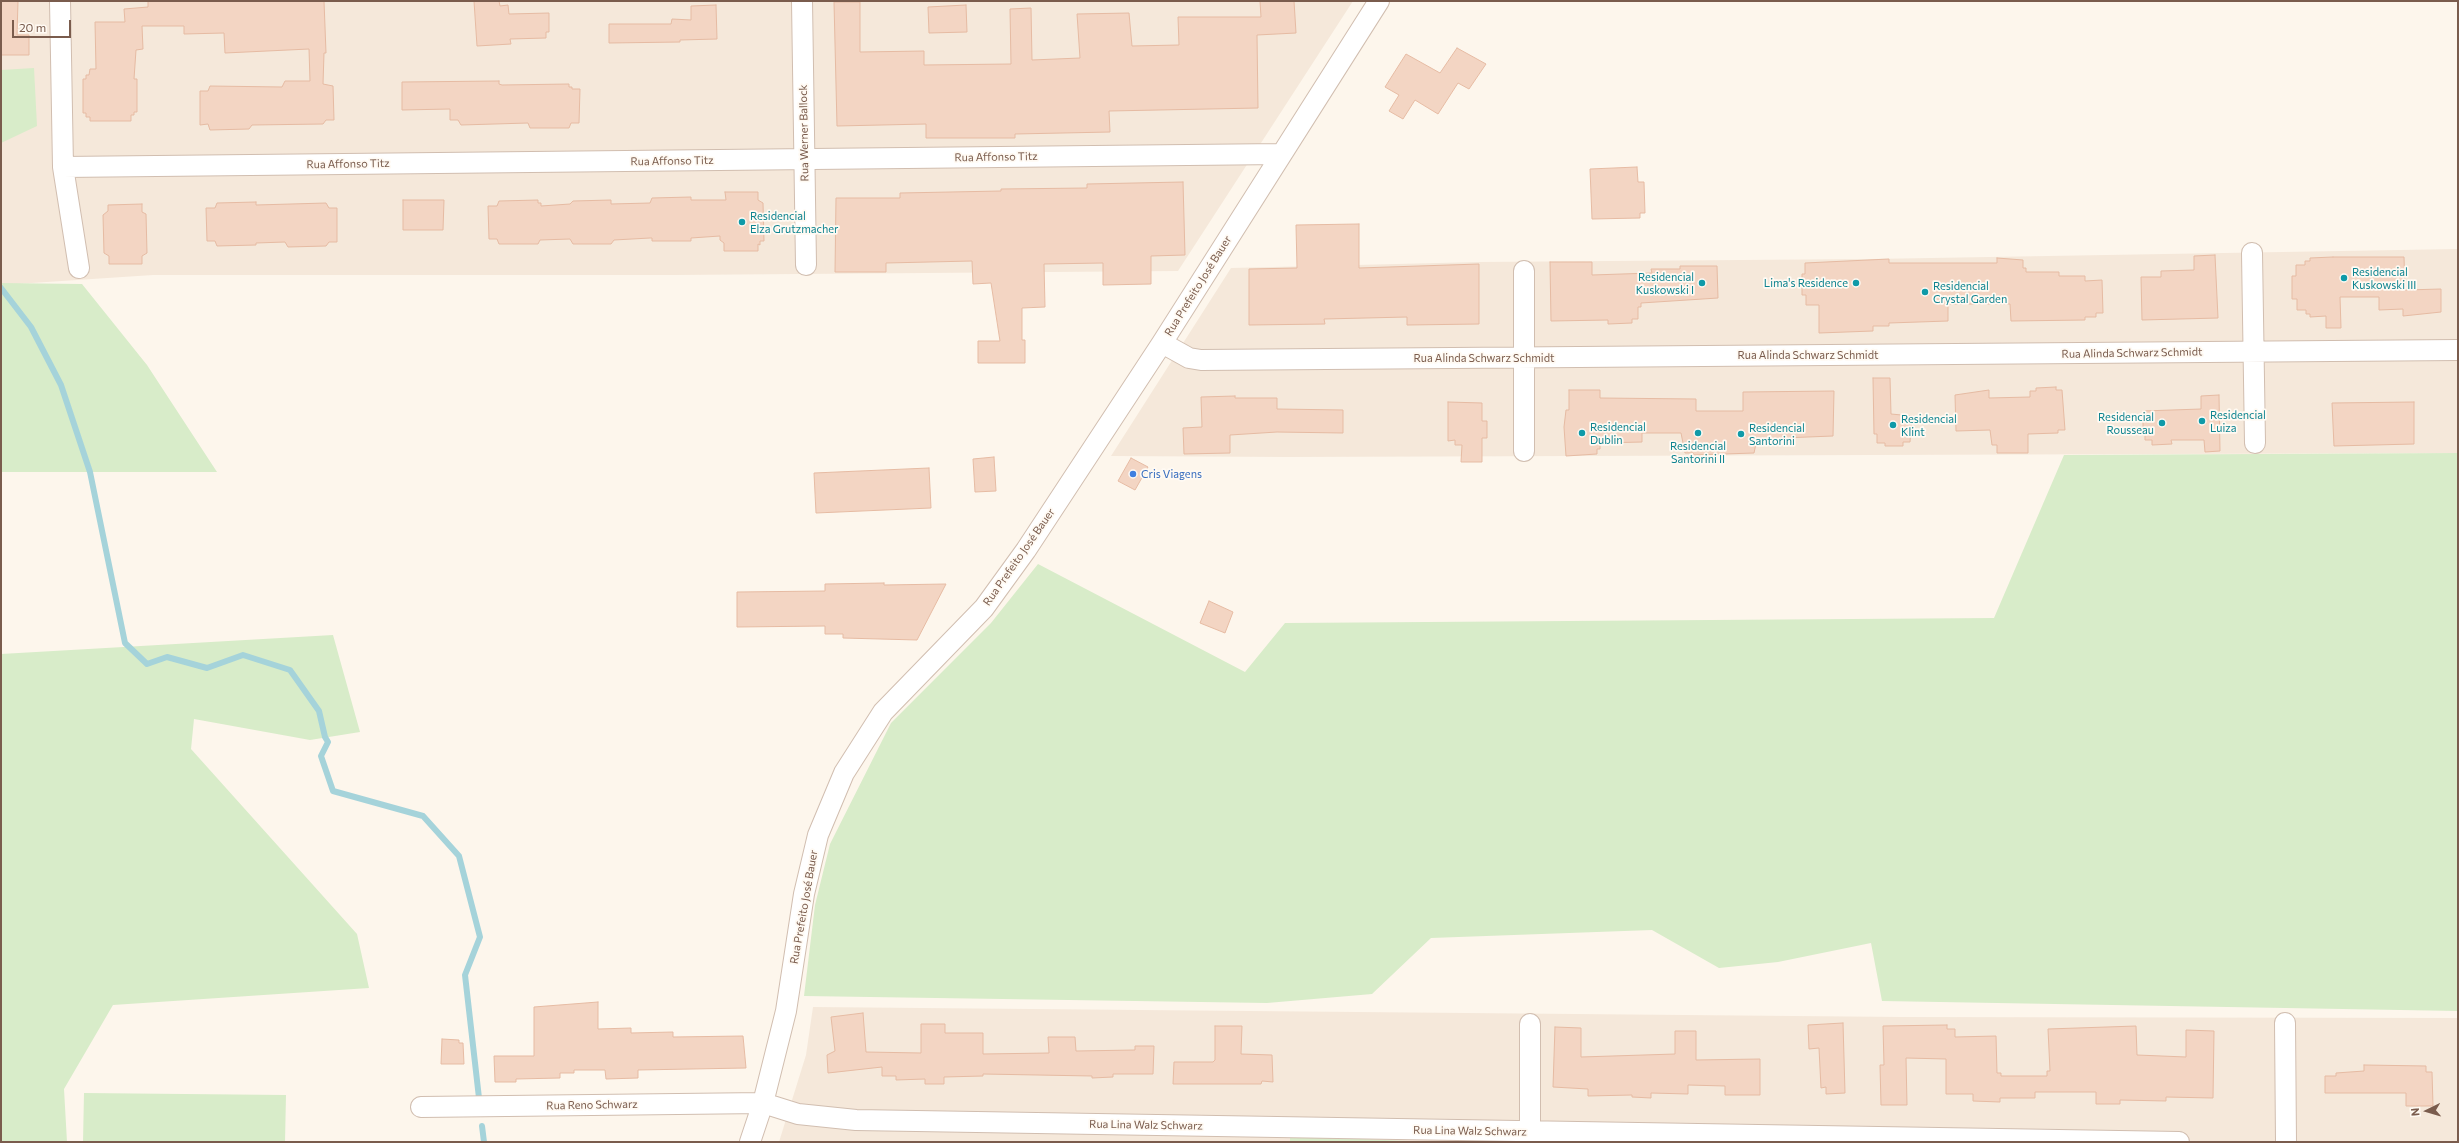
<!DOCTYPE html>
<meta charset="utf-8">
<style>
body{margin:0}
#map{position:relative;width:2459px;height:1143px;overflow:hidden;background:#fdf6ec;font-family:Commissioner,sans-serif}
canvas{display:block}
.frame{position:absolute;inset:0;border:2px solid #7a5c4d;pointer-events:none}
.north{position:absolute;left:2407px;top:1091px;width:40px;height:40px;-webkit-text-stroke:3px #fffaf3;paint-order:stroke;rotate:265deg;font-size:11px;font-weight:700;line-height:16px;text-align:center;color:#7a5c4d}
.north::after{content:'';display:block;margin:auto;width:14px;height:18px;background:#7a5c4d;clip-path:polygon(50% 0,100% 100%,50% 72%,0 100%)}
.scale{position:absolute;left:12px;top:20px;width:59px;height:18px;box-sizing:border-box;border:2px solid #7a5c4d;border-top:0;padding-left:5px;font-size:12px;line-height:14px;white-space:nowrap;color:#7a5c4d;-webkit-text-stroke:3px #fffaf3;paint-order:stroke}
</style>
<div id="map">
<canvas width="2459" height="1143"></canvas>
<div class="frame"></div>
<div class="north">N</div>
<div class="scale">20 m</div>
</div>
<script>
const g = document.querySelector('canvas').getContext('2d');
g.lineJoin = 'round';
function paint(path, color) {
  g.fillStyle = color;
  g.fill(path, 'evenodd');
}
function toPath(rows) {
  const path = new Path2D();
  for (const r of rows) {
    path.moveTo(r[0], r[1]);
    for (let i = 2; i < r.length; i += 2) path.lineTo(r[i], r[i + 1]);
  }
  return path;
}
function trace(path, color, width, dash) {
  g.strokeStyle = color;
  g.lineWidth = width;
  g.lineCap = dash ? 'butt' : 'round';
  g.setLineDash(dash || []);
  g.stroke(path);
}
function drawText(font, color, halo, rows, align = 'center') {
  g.font = font + ' Commissioner,sans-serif';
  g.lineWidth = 3.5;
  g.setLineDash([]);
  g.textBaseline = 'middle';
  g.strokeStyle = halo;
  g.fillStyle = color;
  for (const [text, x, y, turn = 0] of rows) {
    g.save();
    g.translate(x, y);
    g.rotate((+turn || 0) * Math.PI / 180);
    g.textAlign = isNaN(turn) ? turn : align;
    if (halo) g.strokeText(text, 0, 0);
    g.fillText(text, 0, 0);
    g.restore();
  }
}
paint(toPath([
 [1,1,1353,1,1178,271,674,275,153,275,1,285],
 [2458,249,2458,453,1287,457,1111,456,1231,268,1479,262,1872,259],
 [813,1007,1902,1017,2458,1018,2458,1142,779,1142,806,1055]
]), '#f5e8da');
paint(toPath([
 [34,68,37,126,1,143,1,70],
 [1,283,82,284,147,365,217,472,1,472],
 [2458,453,2458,1011,1882,1001,1871,943,1778,962,1719,968,1652,930,1431,938,1372,994,1267,1003,804,996,815,905,830,844,891,723,991,623,1038,564,1245,672,1285,623,1994,618,2064,455],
 [333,635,360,732,310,740,194,719,191,749,357,934,369,988,113,1005,64,1089,67,1142,1,1142,1,654],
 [84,1093,286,1095,285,1142,83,1142],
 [1290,1136,1432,1142,1290,1142]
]), '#d8ecc9');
trace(toPath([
 [1,288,31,327,61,385,90,472,125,643,147,664,167,657,207,668,243,655,290,670,319,711,325,737,328,742,321,756,333,791,423,816,459,856,480,937,465,975,479,1098],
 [482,1126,484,1142]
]), '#a5d3da', 6);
const building = toPath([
 [1,1,18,1,17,35,29,35,29,55,1,55,1,1],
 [148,1,324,1,326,53,324,53,323,84,333,86,334,120,326,120,323,124,252,125,249,129,210,130,208,124,200,125,200,91,208,91,210,86,282,87,285,81,310,81,309,49,225,53,224,33,184,34,184,26,142,26,143,49,136,50,134,79,137,79,137,112,134,112,134,115,131,115,131,121,90,121,90,117,86,117,86,113,83,113,83,79,86,79,86,75,89,75,90,69,96,69,95,22,125,22,124,9,148,7,148,1],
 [474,1,499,1,500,6,508,5,509,14,549,13,549,32,546,32,546,38,510,39,511,44,477,46,474,1],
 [1260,1,1294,1,1296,33,1257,35,1258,108,1109,111,1110,132,1015,134,1015,138,926,138,926,124,837,126,834,2,860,2,860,52,924,51,924,65,1011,64,1010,9,1031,8,1032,60,1080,58,1077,14,1129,13,1132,46,1179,45,1178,17,1261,17,1260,1],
 [716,5,717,39,680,40,680,42,609,43,609,24,671,24,672,19,691,20,691,6,716,5],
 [966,5,967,32,929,33,928,7,966,5],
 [1457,48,1486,64,1469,89,1458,83,1438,114,1415,100,1403,119,1389,111,1399,95,1385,87,1406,54,1440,73,1457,48],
 [499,81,499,84,502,85,569,84,569,87,572,87,572,89,580,89,579,123,571,123,569,128,530,128,528,123,461,125,458,120,450,120,450,109,402,110,402,82,499,81],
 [1637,167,1638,182,1644,182,1645,213,1640,213,1640,218,1592,219,1590,169,1637,167],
 [1183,182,1185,255,1151,256,1151,284,1103,285,1103,263,1044,264,1045,307,1022,308,1022,340,1025,340,1025,363,978,363,978,341,1000,341,991,283,973,284,972,261,886,263,886,272,835,272,836,198,900,198,900,193,1001,191,1001,189,1087,188,1087,184,1183,182],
 [725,192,758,192,758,200,763,203,764,241,760,241,760,245,758,244,758,251,724,251,724,243,720,240,720,236,691,238,691,241,652,241,652,238,650,238,614,240,611,244,573,244,570,239,540,240,538,244,499,244,497,239,489,239,488,206,497,206,499,201,538,200,538,203,541,203,541,206,570,204,573,201,611,200,611,204,650,203,652,198,691,197,691,200,726,200,725,192],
 [403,200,444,200,443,230,403,230,403,200],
 [256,202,256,205,326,203,329,208,337,208,337,242,329,242,326,246,288,247,285,242,256,243,256,245,217,246,215,241,207,241,206,208,215,208,217,203,256,202],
 [142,204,142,212,146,214,147,253,142,256,142,264,109,264,109,256,104,253,103,215,108,211,108,205,142,204],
 [1359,224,1359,268,1479,264,1479,324,1407,325,1407,317,1324,319,1325,324,1249,325,1249,269,1297,268,1296,225,1359,224],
 [2215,255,2218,318,2142,320,2141,277,2161,277,2161,271,2194,270,2194,256,2215,255],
 [2333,257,2404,257,2405,290,2441,289,2441,312,2403,316,2403,309,2379,310,2379,297,2340,297,2341,328,2326,328,2326,316,2310,317,2310,314,2306,314,2306,310,2297,310,2297,299,2292,299,2292,276,2296,276,2296,265,2305,265,2305,261,2310,261,2310,258,2333,257],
 [1997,258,2023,260,2023,268,2026,268,2026,272,2059,272,2059,276,2085,276,2085,281,2102,280,2103,313,2096,313,2096,317,2085,317,2085,320,2011,321,2010,304,1948,304,1948,321,1889,323,1889,326,1873,326,1873,331,1819,333,1819,305,1806,305,1806,295,1802,295,1802,274,1805,274,1805,263,1889,259,1889,263,1997,263,1997,258],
 [1550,262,1592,262,1592,275,1652,273,1651,269,1680,269,1680,266,1717,266,1718,298,1641,303,1641,307,1638,307,1638,319,1632,319,1632,323,1608,324,1608,320,1551,321,1550,262],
 [1873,378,1890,378,1891,414,1912,416,1910,442,1903,442,1903,446,1885,446,1885,443,1877,443,1877,434,1874,434,1873,378],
 [2056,387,2056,390,2062,390,2065,430,2058,430,2058,433,2028,434,2028,453,1997,453,1997,445,1992,445,1990,430,1956,431,1955,395,1989,390,1989,398,2030,397,2030,391,2036,391,2036,388,2056,387],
 [1569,390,1600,390,1600,398,1696,399,1696,411,1743,411,1743,392,1834,391,1833,436,1757,439,1754,453,1694,455,1693,453,1685,453,1681,433,1642,433,1642,442,1600,443,1600,449,1597,449,1597,454,1566,456,1564,427,1566,410,1569,410,1569,390],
 [2219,395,2220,451,2205,452,2204,440,2171,440,2172,444,2152,445,2152,440,2145,440,2145,432,2143,432,2143,411,2201,409,2201,396,2219,395],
 [1235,396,1235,398,1277,398,1277,409,1343,410,1343,433,1277,432,1230,435,1230,453,1184,454,1183,428,1202,427,1201,397,1235,396],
 [1448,402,1482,403,1482,421,1487,421,1487,438,1482,438,1482,462,1461,462,1462,445,1455,445,1455,440,1448,441,1448,402],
 [2414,402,2414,444,2334,446,2332,403,2414,402],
 [994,457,996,491,975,492,973,459,994,457],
 [1131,458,1148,467,1135,490,1118,481,1131,458],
 [929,468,931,508,816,513,814,473,929,468],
 [884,583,884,585,946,584,917,640,843,638,843,634,825,634,825,626,737,627,737,592,825,591,825,584,884,583],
 [1209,601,1233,612,1225,633,1200,623,1209,601],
 [598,1002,598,1029,631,1028,631,1033,673,1032,673,1037,743,1036,746,1068,638,1070,638,1078,606,1079,605,1070,574,1070,574,1073,560,1073,560,1078,516,1079,516,1082,495,1082,494,1056,534,1056,534,1007,598,1002],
 [863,1013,866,1052,921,1053,921,1024,945,1024,945,1033,983,1033,983,1054,1049,1053,1048,1037,1075,1037,1076,1051,1135,1050,1135,1046,1154,1046,1153,1074,1113,1074,1113,1077,1092,1078,1092,1076,983,1074,983,1076,944,1077,944,1084,925,1084,925,1079,896,1080,896,1076,882,1076,882,1067,828,1073,827,1055,835,1051,831,1017,863,1013],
 [1843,1023,1845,1093,1826,1094,1826,1087,1821,1088,1819,1048,1809,1049,1808,1025,1843,1023],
 [1947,1025,1947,1029,1955,1029,1955,1037,1996,1036,1997,1073,2001,1073,2001,1076,2047,1076,2047,1071,2050,1071,2048,1029,2136,1026,2137,1055,2186,1057,2186,1030,2214,1031,2213,1098,2166,1097,2166,1101,2120,1100,2120,1104,2096,1104,2096,1092,2035,1092,2035,1098,2000,1098,2000,1102,1973,1101,1973,1094,1946,1094,1946,1059,1906,1058,1907,1105,1881,1105,1880,1065,1884,1065,1883,1026,1947,1025],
 [1215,1026,1242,1026,1241,1054,1272,1055,1273,1082,1262,1081,1261,1084,1173,1084,1174,1062,1213,1062,1215,1060,1215,1026],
 [1555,1027,1581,1028,1581,1057,1675,1054,1675,1031,1696,1031,1696,1060,1760,1059,1760,1095,1725,1095,1725,1086,1688,1085,1688,1094,1651,1093,1651,1098,1632,1097,1632,1095,1588,1096,1588,1089,1553,1087,1555,1027],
 [442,1039,459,1040,459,1043,463,1043,464,1064,441,1064,442,1039],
 [2364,1065,2426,1066,2426,1072,2432,1072,2433,1106,2406,1106,2406,1093,2325,1093,2325,1076,2336,1076,2336,1073,2364,1071,2364,1065]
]);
paint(building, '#f3d5c3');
trace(building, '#e6bba3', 1);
const minor = toPath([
 [60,1,63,167,79,268],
 [802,1,806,265],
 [63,167,1281,154],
 [2252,253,2255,443],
 [1524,271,1524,451],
 [1162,343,1189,358,1201,360,2458,350],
 [2285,1023,2286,1142],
 [421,1107,763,1103,798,1114,856,1120,2179,1142],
 [750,1142,763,1103,786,1011,804,894,818,835,844,773,883,712,984,608,1026,550,1162,343,1379,1],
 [1530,1142,1530,1024]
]);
trace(minor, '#d1beb0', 22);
trace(minor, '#fff', 20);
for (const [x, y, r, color] of [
 [742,222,4,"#0f9aa8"],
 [2344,278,4,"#0f9aa8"],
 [1702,283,4,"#0f9aa8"],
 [1856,283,4,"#0f9aa8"],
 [1925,292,4,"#0f9aa8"],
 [2202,421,4,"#0f9aa8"],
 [2162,423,4,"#0f9aa8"],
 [1893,425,4,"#0f9aa8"],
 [1582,433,4,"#0f9aa8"],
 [1698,433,4,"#0f9aa8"],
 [1741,434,4,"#0f9aa8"],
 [1133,474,4,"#3f7fe0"]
]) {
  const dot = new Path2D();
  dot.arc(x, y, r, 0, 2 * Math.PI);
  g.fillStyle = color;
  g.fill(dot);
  trace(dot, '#fffaf3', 1.5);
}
drawText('11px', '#7a5c4d', '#fffaf3', [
 ["Rua Werner Ballock",804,133,-91],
 ["Rua Affonso Titz",996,157,-1],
 ["Rua Affonso Titz",672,161,-1],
 ["Rua Affonso Titz",348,164,-1],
 ["Rua Prefeito José Bauer",1198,286,-58],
 ["Rua Alinda Schwarz Schmidt",2132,353,-1],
 ["Rua Alinda Schwarz Schmidt",1808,355],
 ["Rua Alinda Schwarz Schmidt",1484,358],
 ["Rua Prefeito José Bauer",1019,557,-55],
 ["Rua Prefeito José Bauer",804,907,-80],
 ["Rua Reno Schwarz",592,1105,-1],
 ["Rua Lina Walz Schwarz",1146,1125,1],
 ["Rua Lina Walz Schwarz",1470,1131,1]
]);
drawText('11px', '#0d838f', '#fffaf3', [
 ["Residencial",750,216],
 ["Elza Grutzmacher",750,229],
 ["Residencial",2352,272],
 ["Kuskowski III",2352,285],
 ["Residencial",1694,277,"right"],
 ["Kuskowski I",1694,290,"right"],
 ["Lima's Residence",1848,283,"right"],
 ["Residencial",1933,286],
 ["Crystal Garden",1933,299],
 ["Residencial",2210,415],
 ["Luiza",2210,428],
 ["Residencial",2154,417,"right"],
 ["Rousseau",2154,430,"right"],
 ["Residencial",1901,419],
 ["Klint",1901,432],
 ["Residencial",1590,427],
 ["Dublin",1590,440],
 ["Residencial",1749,428],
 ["Santorini",1749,441],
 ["Residencial",1698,446,"center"],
 ["Santorini II",1698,459,"center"]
], 'left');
drawText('11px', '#366cbe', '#fffaf3', [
 ["Cris Viagens",1141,474]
], 'left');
</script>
